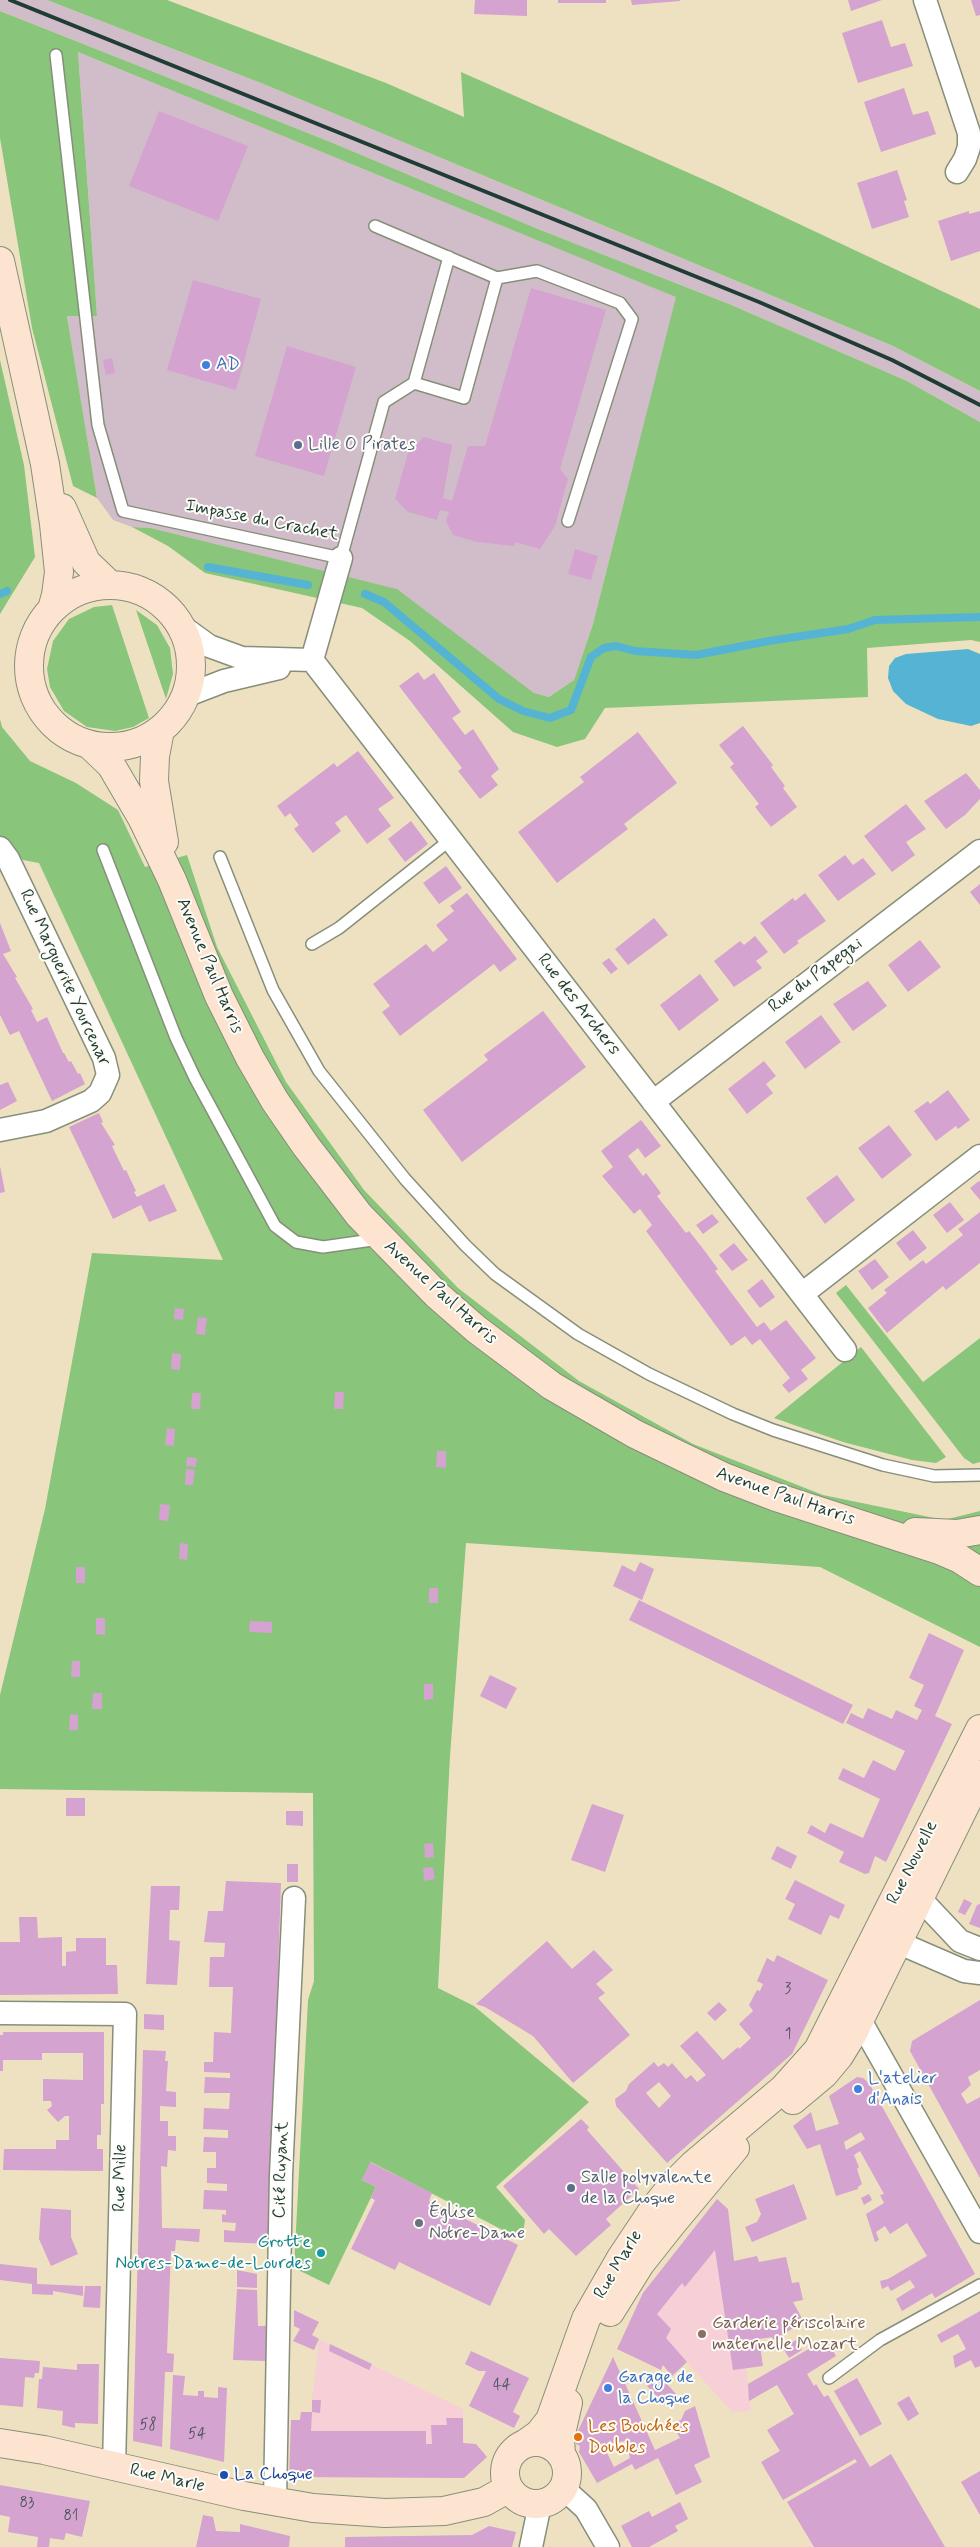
<!DOCTYPE html>
<meta charset="utf-8">
<style>
body{margin:0}
canvas{display:block;background:#eee1c1}
</style>
<canvas width="980" height="2547"></canvas>
<script>
const g = document.querySelector('canvas').getContext('2d');
g.lineJoin = 'round';
function paint(path, color) {
  g.fillStyle = color;
  g.fill(path, 'evenodd');
}
function toPath(rows) {
  const path = new Path2D();
  for (const r of rows) {
    if (r.length === 3) {
      path.moveTo(r[0] + r[2], r[1]);
      path.arc(r[0], r[1], r[2], 0, 2 * Math.PI);
      continue;
    }
    path.moveTo(r[0], r[1]);
    for (let i = 2; i < r.length; i += 2) path.lineTo(r[i], r[i + 1]);
  }
  return path;
}
function trace(path, color, width, dash) {
  g.strokeStyle = color;
  g.lineWidth = width;
  g.lineCap = dash ? 'butt' : 'round';
  g.setLineDash(dash || []);
  g.stroke(path);
}
function drawText(font, color, halo, rows, align = 'center') {
  g.font = font + ' Mynerve,sans-serif';
  g.lineWidth = 4;
  g.setLineDash([]);
  g.textBaseline = 'middle';
  g.strokeStyle = halo;
  g.fillStyle = color;
  for (const [text, x, y, turn = 0] of rows) {
    g.save();
    g.translate(x, y);
    g.rotate((+turn || 0) * Math.PI / 180);
    g.textAlign = isNaN(turn) ? turn : align;
    if (halo) g.strokeText(text, 0, 0);
    g.fillText(text, 0, 0);
    g.restore();
  }
}
paint(toPath([
 [717,2199,728,2209,751,2411,732,2412,636,2306,643,2293],
 [319,2339,463,2409,464,2478,310,2477,312,2400]
]), '#f6cfd7');
paint(toPath([
 [0,0,47,0,261,83,893,346,980,391,980,422,907,381,729,304,538,229,328,141,0,11],
 [78,52,677,297,593,624,574,680,549,697,534,693,396,589,151,528,132,527,113,520,97,498,67,316,97,316]
]), '#d1bdc9');
paint(toPath([
 [47,0,167,0,386,83,464,117,461,72,716,185,980,309,980,391,893,346,261,83],
 [0,11,328,141,538,229,729,304,907,381,980,422,980,642,971,640,867,648,868,697,605,708,585,739,557,747,513,732,410,641,362,608,205,573,168,546,132,527,151,528,397,589,534,693,549,697,574,680,593,624,676,297,78,52,97,316,67,316,97,498,73,486,32,328,0,138],
 [0,360,24,465,35,557,0,614],
 [112,605,149,718,133,727,115,731,87,727,64,711,50,687,47,669,53,641,69,619,94,607],
 [136,610,157,625,170,648,173,674,166,699],
 [0,719,2,727,30,761,76,783,118,810,145,867,187,855,217,947,286,1082,364,1190,458,1288,579,1381,693,1444,823,1495,944,1520,980,1511,980,1647,820,1567,466,1543,450,1756,438,1988,474,2006,589,2102,496,2187,525,2220,522,2240,371,2162,362,2180,376,2187,329,2285,294,2268,308,2000,314,1981,313,1793,0,1789,0,1695,45,1509,92,1253,223,1260,39,863,23,860,4,837,0,836],
 [846,1285,923,1382,980,1338,980,1462,973,1464,964,1458,836,1293],
 [861,1347,946,1457,936,1463,912,1460,843,1442,774,1418]
]), '#89c57a');
paint(toPath([
 [968,649,980,654,980,723,971,726,938,719,906,704,893,691,888,678,889,666,895,658,906,654]
]), '#55b4d3');
trace(toPath([
 [208,567,308,585],
 [0,594,7,591],
 [365,594,384,602,499,699,523,711,550,718,571,710,591,657,604,648,616,646,635,651,696,655,769,641,848,629,875,620,980,617]
]), '#55b4d3', 8);
paint(toPath([
 [475,0,527,0,527,16,474,14],
 [558,0,606,0,606,3,558,3],
 [631,0,680,0,680,1,632,5],
 [848,0,882,0,851,11],
 [971,0,980,0,980,15,976,16],
 [882,20,891,47,905,43,913,66,858,83,842,33],
 [904,88,913,115,928,111,936,134,881,152,864,102],
 [159,111,248,146,218,221,129,186],
 [897,170,907,200,904,201,909,217,872,229,857,183],
 [969,211,969,214,980,211,980,251,951,261,938,221],
 [193,280,261,299,236,390,167,370],
 [531,288,606,310,560,469,568,479,555,526,540,549,515,542,514,546,477,542,453,535,446,521,449,512,440,510,437,520,408,512,395,499,408,453,424,437,452,445,443,498,452,501,468,446,485,446],
 [287,346,356,367,324,476,255,456],
 [112,358,115,373,106,375,103,360],
 [575,549,598,556,591,580,568,574],
 [418,672,424,680,434,673,461,712,452,718,465,735,473,729,499,769,491,776,498,785,480,799,458,771,462,768,399,686],
 [743,726,773,765,771,767,785,786,783,788,797,807,771,827,755,807,759,804,730,767,734,764,719,745],
 [638,732,677,783,624,824,628,829,557,883,518,832,584,782,580,777],
 [358,751,394,798,378,809,391,826,367,844,346,815,335,823,341,831,313,853,294,829,299,825,290,813,285,817,277,806,334,763,337,767],
 [966,773,980,790,980,799,965,815,946,829,924,801],
 [906,804,926,829,906,842,915,855,892,872,864,836],
 [411,821,428,844,405,862,388,839],
 [845,855,853,865,863,858,876,874,838,901,818,875],
 [446,866,462,888,439,904,423,883],
 [980,884,980,905,970,892],
 [467,893,517,959,500,972,494,964,400,1036,382,1012,390,1006,373,984,426,944,433,952,448,940,436,925,454,911,450,906],
 [805,893,826,921,797,941,799,943,784,954,760,923,793,898,795,901],
 [654,918,668,935,628,965,615,949],
 [0,923,11,951,3,954,17,977,15,978,33,1009,31,1010,37,1022,47,1017,63,1053,64,1053,69,1062,71,1061,78,1074,80,1073,85,1084,52,1101,19,1031,10,1035,0,1015],
 [755,936,768,952,756,961,762,968,734,987,714,961,740,941,744,945],
 [920,940,941,967,908,992,888,965],
 [609,958,618,969,611,974,602,963],
 [700,974,719,1000,679,1031,660,1005],
 [868,981,887,1006,853,1031,833,1004],
 [543,1011,586,1067,462,1162,423,1110,488,1060,484,1055],
 [821,1015,841,1042,805,1069,785,1042],
 [764,1061,776,1076,766,1084,773,1093,747,1114,728,1089],
 [8,1082,17,1101,0,1110,0,1085],
 [948,1090,970,1120,958,1129,956,1126,936,1141,914,1111,928,1101,930,1104],
 [99,1113,103,1122,101,1123,115,1145,112,1146,124,1171,126,1170,136,1191,134,1192,137,1197,164,1184,177,1211,149,1222,141,1205,113,1219,69,1127],
 [641,1120,661,1146,645,1158,638,1148,628,1156,643,1176,646,1173,661,1193,657,1196,686,1233,689,1231,704,1250,718,1269,715,1271,757,1327,764,1322,771,1331,786,1320,816,1358,801,1370,808,1379,789,1393,782,1385,790,1378,760,1339,752,1345,745,1336,731,1346,646,1231,652,1225,640,1209,634,1214,602,1176,613,1167,601,1151],
 [889,1125,912,1155,882,1179,858,1148],
 [0,1166,5,1192,0,1193],
 [837,1175,855,1200,825,1224,806,1198],
 [979,1181,980,1182,980,1200,970,1188],
 [950,1202,964,1220,947,1233,933,1215],
 [980,1212,980,1263,946,1290,943,1286,887,1333,868,1308,887,1293,884,1290,923,1260,926,1264,963,1235,958,1229],
 [712,1214,719,1222,703,1234,696,1225],
 [913,1230,927,1248,910,1261,896,1243],
 [734,1243,748,1260,732,1271,719,1255],
 [875,1259,889,1277,872,1290,858,1271],
 [762,1279,775,1297,760,1308,747,1291],
 [175,1308,184,1309,183,1320,174,1319],
 [198,1317,207,1318,205,1335,196,1334],
 [172,1353,181,1354,180,1370,171,1369],
 [335,1392,344,1392,343,1409,334,1409],
 [192,1393,201,1393,200,1409,191,1409],
 [167,1428,175,1429,174,1446,165,1445],
 [437,1451,446,1451,446,1468,436,1467],
 [187,1457,197,1458,196,1467,186,1466],
 [186,1469,195,1470,193,1485,185,1485],
 [160,1504,170,1505,168,1521,159,1520],
 [180,1543,188,1544,187,1560,179,1559],
 [640,1562,654,1569,642,1600,613,1586,622,1565,635,1572],
 [76,1567,85,1567,85,1583,76,1583],
 [429,1588,438,1588,438,1603,429,1603],
 [639,1600,853,1705,843,1724,629,1620],
 [96,1618,105,1618,105,1635,96,1634],
 [250,1621,272,1622,272,1633,249,1632],
 [929,1633,964,1650,935,1716,952,1724,886,1862,875,1856,869,1873,865,1874,839,1862,844,1852,807,1833,811,1825,825,1833,830,1823,863,1838,880,1799,838,1779,843,1768,864,1778,873,1760,895,1771,905,1751,846,1723,851,1713,863,1719,868,1708,892,1719,896,1710,917,1720,922,1710,914,1706,924,1685,909,1678],
 [72,1661,80,1661,80,1677,71,1677],
 [490,1675,517,1688,506,1709,480,1696],
 [424,1684,433,1684,433,1699,424,1700],
 [93,1693,102,1693,102,1709,92,1709],
 [70,1714,78,1715,78,1730,69,1730],
 [66,1798,85,1798,85,1816,66,1816],
 [592,1804,624,1815,605,1872,571,1860],
 [286,1811,303,1811,303,1826,286,1825],
 [433,1843,434,1857,425,1858,424,1844],
 [777,1846,797,1856,791,1869,771,1859],
 [287,1864,298,1864,298,1882,287,1882],
 [433,1867,435,1879,424,1881,423,1868],
 [795,1880,845,1905,839,1919,830,1915,821,1935,788,1919,795,1904,785,1899],
 [226,1881,281,1883,269,2244,224,2242,224,2230,235,2231,236,2223,222,2222,222,2214,226,2215,226,2210,203,2209,204,2190,227,2191,227,2184,207,2183,207,2168,216,2168,216,2152,203,2152,204,2137,228,2138,228,2130,203,2129,204,2108,229,2109,230,2093,204,2093,205,2077,230,2078,230,2073,204,2072,204,2062,213,2062,214,2032,231,2033,233,1987,209,1987,210,1957,224,1957,225,1943,204,1942,208,1911,223,1911],
 [151,1886,180,1886,179,1910,170,1910,169,1940,180,1941,177,1985,146,1984],
 [964,1899,972,1903,965,1915,958,1912],
 [980,1904,980,1928,969,1924,977,1905],
 [19,1917,37,1917,38,1938,62,1937,62,1966,66,1966,66,1952,76,1951,76,1938,106,1938,106,1965,117,1965,118,1994,0,1995,0,1942,20,1942],
 [547,1941,572,1969,594,1950,613,1970,596,1984,605,1993,598,1998,630,2035,573,2083,533,2036,485,2007,476,2004],
 [777,1955,828,1980,792,2054,667,2163,616,2106,615,2099,626,2091,629,2084,654,2062,658,2067,664,2063,668,2067,672,2063,686,2079,691,2075,697,2082,706,2075,680,2046,697,2031,723,2060,738,2047,739,2049,751,2038,739,2024,753,2011,749,2005,757,1990,760,1991,763,1984,757,1981,767,1958,774,1962],
 [659,2082,671,2096,659,2108,646,2093],
 [980,2000,980,2070,968,2077,971,2085,961,2094,967,2104,980,2097,980,2178,910,2051,912,2041],
 [719,2002,727,2010,715,2021,707,2013],
 [144,2014,164,2015,164,2030,144,2029],
 [3,2032,104,2032,104,2104,101,2104,101,2135,97,2135,97,2149,103,2149,103,2171,3,2170,4,2149,56,2149,56,2140,69,2140,69,2116,65,2116,58,2122,47,2110,52,2106,51,2101,43,2101,43,2079,83,2080,83,2053,42,2053,42,2060,3,2060,3,2071,0,2071,0,2035,3,2035],
 [143,2050,166,2051,165,2061,168,2061,166,2091,176,2092,176,2107,160,2106,160,2121,168,2121,168,2136,176,2136,176,2151,168,2150,167,2167,161,2166,162,2228,200,2229,199,2242,176,2240,175,2251,171,2251,167,2353,174,2354,173,2372,165,2372,162,2447,133,2441],
 [857,2077,863,2078,869,2083,975,2274,935,2298,932,2293,902,2311,896,2299,915,2287,910,2280,891,2291,888,2286,882,2289,880,2281,888,2279,927,2256,907,2223,890,2234,885,2226,876,2232,879,2240,875,2242,866,2214,884,2203,880,2195,884,2194,860,2151,854,2155,859,2167,857,2169,862,2184,858,2187,858,2189,836,2196,820,2144,807,2149,793,2126,811,2112,816,2131,839,2124,829,2096],
 [861,2132,865,2139,846,2150,844,2142],
 [581,2119,589,2127,587,2130,639,2189,606,2219,611,2225,576,2256,549,2229,544,2234,503,2186],
 [370,2162,432,2193,429,2201,518,2245,490,2306,399,2262,395,2270,351,2249,375,2200,371,2198,376,2187,362,2180],
 [794,2184,807,2219,752,2242,745,2227,757,2222,761,2214,755,2199],
 [869,2194,872,2200,864,2205,861,2198],
 [717,2199,728,2209,734,2261,757,2256,759,2262,786,2257,792,2283,799,2282,803,2300,793,2302,804,2322,773,2340,772,2337,759,2339,763,2366,733,2370,715,2250,685,2287,682,2283,657,2314,671,2329,666,2338,687,2362,672,2376,663,2365,661,2370,617,2349,643,2293],
 [41,2208,71,2210,71,2237,78,2254,51,2266,39,2239],
 [0,2264,37,2268,37,2284,83,2286,83,2296,53,2291,53,2295,32,2294,32,2284,0,2280],
 [237,2270,257,2274,257,2288,237,2287],
 [85,2286,101,2286,100,2308,83,2307],
 [237,2289,257,2290,258,2326,267,2326,266,2361,233,2360],
 [294,2310,319,2322,312,2335,319,2339,314,2350,293,2341,300,2329,294,2326],
 [980,2311,980,2366,975,2368,971,2360,955,2368,953,2356,966,2349,958,2334,941,2343,937,2335],
 [826,2339,836,2356,807,2374,814,2386,816,2384,824,2397,828,2395,870,2467,891,2454,945,2547,814,2547,787,2502,857,2462,855,2459,783,2500,761,2462,780,2451,767,2430,794,2414,777,2385,749,2401,748,2384],
 [796,2340,802,2350,789,2358,783,2348],
 [330,2344,372,2364,369,2370,329,2351],
 [471,2351,529,2378,513,2412,520,2416,514,2428,469,2406,486,2371,479,2371,465,2364],
 [613,2357,655,2450,680,2438,676,2431,678,2421,681,2420,685,2411,695,2406,710,2457,694,2465,702,2482,676,2495,658,2458,635,2470,632,2464,597,2483,579,2452,580,2446,576,2444,576,2435],
 [610,2440,612,2443,626,2441,630,2458,614,2467,605,2449],
 [0,2358,40,2361,39,2373,35,2373,34,2378,25,2377,23,2407,0,2405],
 [77,2364,99,2364,98,2424,75,2423,75,2428,62,2425,63,2411,37,2408,39,2379,42,2379,43,2367,77,2370],
 [173,2375,185,2376,183,2395,198,2396,198,2391,204,2391,204,2397,218,2398,218,2387,227,2388,224,2462,170,2449],
 [659,2375,677,2395,666,2406,647,2386],
 [857,2378,882,2424,860,2436,834,2391],
 [909,2396,919,2414,908,2421,897,2403],
 [312,2400,321,2400,320,2413,312,2412],
 [301,2412,312,2412,311,2431,426,2431,426,2444,432,2444,431,2425,447,2425,446,2418,463,2418,463,2443,476,2444,487,2457,464,2478,289,2477,291,2420,300,2420],
 [980,2471,980,2515,961,2482],
 [0,2485,90,2501,82,2537,66,2533,64,2540,50,2538,49,2547,37,2547,38,2537,8,2532,10,2517,0,2515],
 [680,2502,688,2519,675,2526,678,2531,649,2547,632,2547,621,2526,649,2511,652,2517],
 [203,2515,213,2517,216,2531,240,2532,240,2524,290,2536,289,2547,196,2547],
 [489,2526,516,2532,512,2547,345,2547,345,2537,472,2535]
]), '#d4a3cf');
const lane = toPath([
 [56,55,98,425,123,511,341,558,384,402,414,383,464,398,497,278,537,271,620,303,632,319,568,521],
 [375,226,497,278],
 [414,383,449,257],
 [103,850,176,1038,195,1078,275,1226,296,1242,323,1247,379,1239],
 [220,857,273,990,319,1071,405,1179,465,1245,495,1274,578,1334,649,1374,733,1414,773,1430,883,1465,934,1476,980,1475],
 [312,944,339,928,450,840],
 [829,2378,880,2340,980,2285]
]);
const street = toPath([
 [925,0,969,133,969,147,965,159,957,172],
 [180,625,209,646,242,658,312,660],
 [312,660,845,1350],
 [312,660,341,558],
 [185,696,224,681,279,668],
 [0,848,8,859,104,1058,108,1075,100,1093,91,1101,46,1121,0,1130],
 [653,1102,980,851],
 [802,1294,980,1156],
 [904,1893,926,1905,960,1941,980,1949],
 [883,1936,964,1971,980,1973],
 [853,2008,980,2232],
 [0,2013,125,2014,114,2466],
 [563,2488,586,2509,608,2547],
 [275,2501,281,2175,294,1898],
 [531,2547,540,2504]
]);
const secondary = toPath([
 [0,261,45,464,54,524,59,572,56,595,52,609],
 [62,508,86,562,110,585],
 [110,666,81],
 [160,730,155,756,154,781,164,842],
 [90,745,111,765,142,818,172,880,219,996,250,1058,275,1101,306,1146,359,1215,437,1295,476,1329,552,1386,635,1434,724,1477,776,1497,939,1550,960,1559,980,1572],
 [915,1532,957,1534,980,1530],
 [793,2100,824,2074,839,2056,852,2035,980,1775],
 [610,2312,640,2264,670,2226,735,2148],
 [536,2473,31],
 [0,2443,44,2450,244,2496,313,2508,385,2513,444,2511,484,2502,509,2488],
 [525,2444,539,2434,550,2420,586,2319,621,2258,653,2210,672,2186,693,2165,783,2089,818,2050,980,1729],
 [561,2455,560,2438,568,2403]
]);
trace(lane, '#868f7a', 14);
trace(street, '#868f7a', 25);
trace(secondary, '#868f7a', 30);
trace(lane, '#fff', 11);
trace(street, '#fff', 22);
trace(secondary, '#fde4d1', 28);
trace(toPath([
 [10,0,759,302,892,360,980,405]
]), '#1f3d34', 4);
for (const [x, y, r, color] of [
 [206,365,5,"#3f7fe0"],
 [298,445,5,"#5c6f8a"],
 [858,2089,5,"#3f7fe0"],
 [571,2188,5,"#5c6f8a"],
 [419,2223,5,"#6b7280"],
 [321,2253,5,"#0f9aa8"],
 [702,2334,5,"#8d6e63"],
 [608,2388,5,"#3f7fe0"],
 [578,2437,5,"#e8710a"],
 [224,2475,5,"#1a4fb4"]
]) {
  const dot = new Path2D();
  dot.arc(x, y, r, 0, 2 * Math.PI);
  g.fillStyle = color;
  g.fill(dot);
  trace(dot, '#fdfcf7', 2);
}
drawText('15px', '#4c565b', null, [
 ["3",788,1990],
 ["1",788,2035],
 ["44",502,2386],
 ["58",148,2426],
 ["54",197,2435],
 ["83",27,2504],
 ["81",71,2517]
]);
drawText('18px', '#366cbe', '#fdfcf7', [
 ["AD",216,365],
 ["L'atelier",868,2079],
 ["d'Anais",868,2100],
 ["Garage de",618,2378],
 ["la Choque",618,2399]
], 'left');
drawText('18px', '#4e5e75', '#fdfcf7', [
 ["Lille O Pirates",308,445],
 ["Salle polyvalente",581,2178],
 ["de la Choque",581,2199]
], 'left');
drawText('18px', '#1f3d34', '#fdfcf7', [
 ["Impasse du Crachet",262,521,11],
 ["Avenue Paul Harris",209,966,67],
 ["Rue du Papegai",816,976,-37],
 ["Rue Marguerite Yourcenar",64,978,65],
 ["Rue des Archers",578,1005,52],
 ["Avenue Paul Harris",440,1293,42],
 ["Avenue Paul Harris",785,1497,19],
 ["Rue Nouvelle",913,1863,-63],
 ["Cité Ruyant",282,2170,-88],
 ["Rue Mille",121,2178,-89],
 ["Rue Marle",619,2265,-59],
 ["Rue Marle",167,2479,13]
]);
drawText('18px', '#5b616d', '#fdfcf7', [
 ["Église",429,2213],
 ["Notre-Dame",429,2234]
], 'left');
drawText('18px', '#0d838f', '#fdfcf7', [
 ["Grotte",311,2243],
 ["Notres-Dame-de-Lourdes",311,2264]
], 'right');
drawText('18px', '#785e54', '#fdfcf7', [
 ["Garderie périscolaire",712,2324],
 ["maternelle Mozart",712,2345]
], 'left');
drawText('18px', '#c56008', '#fdfcf7', [
 ["Les Bouchées",588,2427],
 ["Doubles",588,2448]
], 'left');
drawText('18px', '#164399', '#fdfcf7', [
 ["La Choque",234,2475]
], 'left');
</script>
